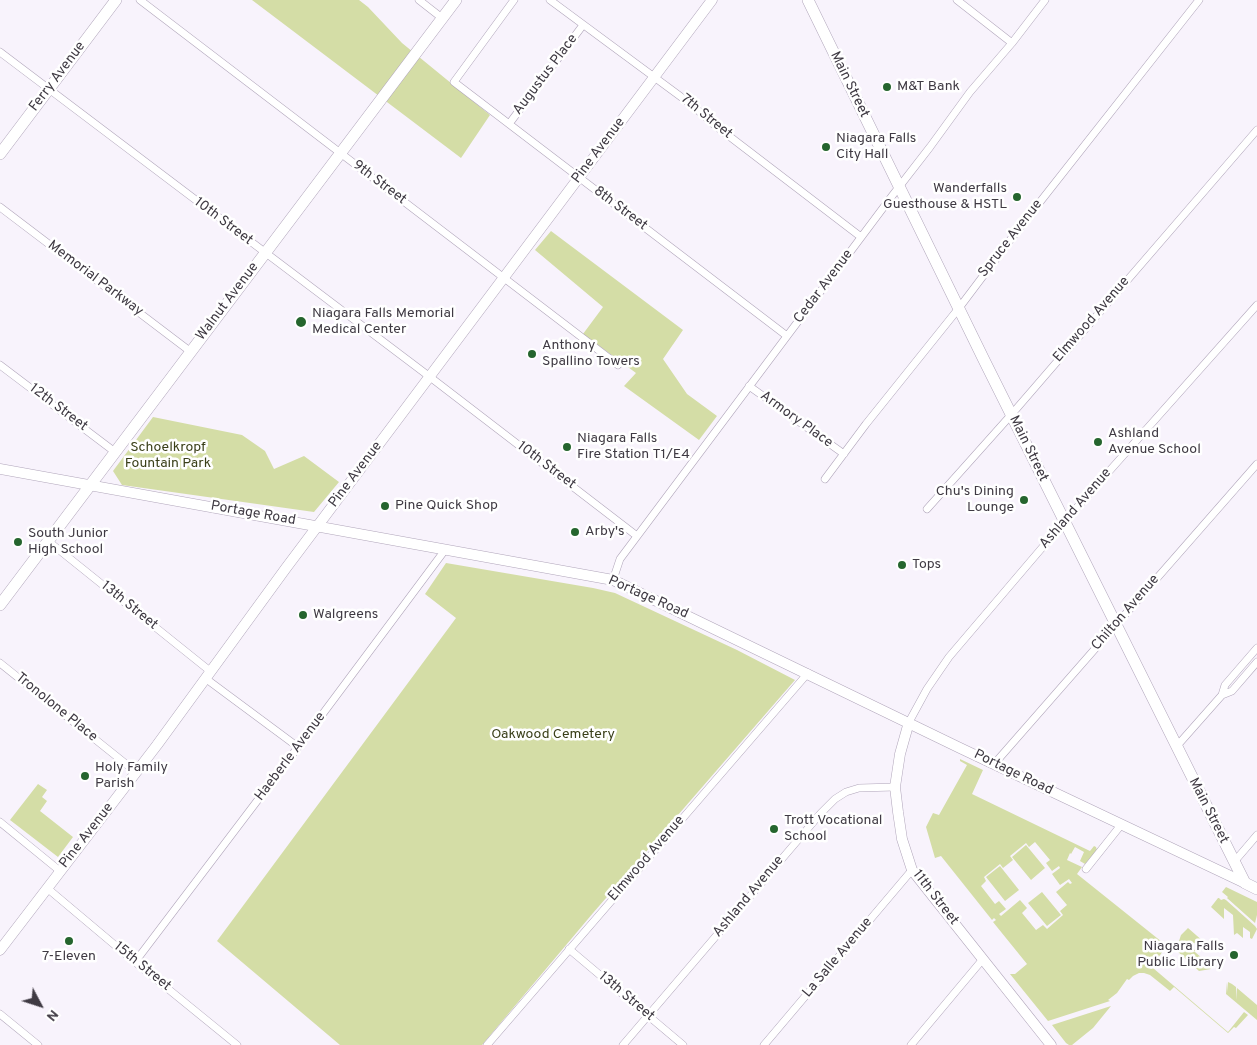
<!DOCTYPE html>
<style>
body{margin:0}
#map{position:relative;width:1257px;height:1045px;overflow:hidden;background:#f8f3fc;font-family:Overpass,sans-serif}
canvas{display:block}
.north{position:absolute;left:15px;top:980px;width:50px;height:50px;-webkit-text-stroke:4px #fff;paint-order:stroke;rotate:130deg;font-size:14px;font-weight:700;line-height:20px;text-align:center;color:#3f3a43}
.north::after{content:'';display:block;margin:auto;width:18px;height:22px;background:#3f3a43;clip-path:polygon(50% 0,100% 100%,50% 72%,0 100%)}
</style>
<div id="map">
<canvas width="1257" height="1045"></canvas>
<div class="north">N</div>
</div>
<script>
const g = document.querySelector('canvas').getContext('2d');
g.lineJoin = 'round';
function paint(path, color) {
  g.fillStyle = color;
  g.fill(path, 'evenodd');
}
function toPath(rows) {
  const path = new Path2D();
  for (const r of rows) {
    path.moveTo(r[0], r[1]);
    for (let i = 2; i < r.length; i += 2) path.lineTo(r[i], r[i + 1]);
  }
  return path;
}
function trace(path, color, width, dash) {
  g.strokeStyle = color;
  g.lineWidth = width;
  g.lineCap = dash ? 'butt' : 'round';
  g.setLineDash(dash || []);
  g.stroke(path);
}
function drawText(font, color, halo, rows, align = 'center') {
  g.font = font + ' Overpass,sans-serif';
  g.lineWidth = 5;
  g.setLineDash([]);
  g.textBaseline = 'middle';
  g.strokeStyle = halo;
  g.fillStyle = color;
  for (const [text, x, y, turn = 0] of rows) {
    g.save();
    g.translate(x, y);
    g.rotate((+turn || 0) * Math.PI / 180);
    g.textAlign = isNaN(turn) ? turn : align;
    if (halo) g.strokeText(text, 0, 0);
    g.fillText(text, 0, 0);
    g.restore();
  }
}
paint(toPath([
 [252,0,359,0,368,7,402,43,490,115,461,158],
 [551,231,683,330,663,359,687,394,717,416,699,440,624,386,636,373,583,334,603,307,535,250],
 [153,417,242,435,265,451,274,469,304,456,339,482,314,512,122,485,113,471],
 [446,563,593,588,615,593,737,650,795,680,593,913,482,1045,340,1045,217,941,456,618,425,594],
 [960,759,983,770,972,794,1090,851,1094,846,1096,847,1097,850,1085,864,1080,861,1084,852,1075,847,1071,854,1070,853,1067,860,1082,867,1077,874,1167,946,1150,968,1151,969,1153,968,1228,1032,1244,1012,1248,1015,1236,1028,1234,1027,1228,1033,1174,987,1170,991,1150,975,1144,973,1139,973,1133,976,1129,980,1127,979,1117,993,1108,1000,1110,1001,1048,1021,1010,974,1015,974,1027,964,993,922,996,920,994,918,992,920,941,856,935,858,926,827,933,813,939,815,967,765,960,761],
 [1035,842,1050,860,1046,863,1052,871,1059,866,1060,868,1052,874,1060,885,1069,879,1072,883,1070,884,1068,882,1056,892,1067,905,1060,911,1063,915,1047,929,1043,925,1036,930,1022,913,1027,908,1020,900,1001,916,999,914,1006,909,999,901,995,904,981,886,986,881,984,877,1000,864,1003,868,1013,860,1010,856,1026,843,1029,847],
 [38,784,47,790,42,797,47,801,40,811,73,837,58,857,10,820],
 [1026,845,1045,868,1031,880,1012,857],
 [1000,866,1019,890,1005,901,986,877],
 [1226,887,1257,902,1257,915,1255,923,1227,898,1228,897,1222,892],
 [1042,892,1061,915,1047,926,1028,903],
 [1218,898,1219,898,1221,900,1224,899,1226,900,1255,926,1257,929,1252,939,1250,938,1250,932,1243,927,1243,938,1237,933,1234,935,1233,915,1224,908,1224,904,1224,919,1211,907],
 [1188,928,1204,942,1188,944,1196,951,1192,952,1195,952,1203,959,1191,961,1204,960,1212,967,1200,969,1210,968,1211,969,1199,971,1176,950,1181,935],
 [1227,982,1228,992,1228,982,1232,984,1236,987,1237,1000,1237,988,1257,1005,1257,1020,1226,994],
 [1111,1006,1093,1028,1072,1045,1069,1045,1066,1043,1052,1025]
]), '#d4dda6');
const street = toPath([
 [140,0,618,365],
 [419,0,442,18],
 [514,0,454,82,787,336],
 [550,0,692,105,712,123,861,237],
 [957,0,1012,43],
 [0,52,430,377,637,536],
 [509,124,583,25],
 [0,207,191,352],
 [0,365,115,452],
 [749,386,844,454],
 [825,479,866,424,959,308,1014,235,1199,0],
 [927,509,1011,415,1257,130],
 [48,541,210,671],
 [613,580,620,559,892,196,930,147,970,92,1012,43,1045,0],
 [0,663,136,772],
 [205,678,298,747],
 [1222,695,1232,691,1257,662],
 [909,722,927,689,949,657,1064,522,1257,305],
 [1176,747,1222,695,1225,685,1257,648],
 [995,763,1257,464],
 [0,822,60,871],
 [1234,862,1257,835],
 [1086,869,1121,825],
 [47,888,135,962,237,1045],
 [569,949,683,1045],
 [135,962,298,747,445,550],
 [0,1014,38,1045],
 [487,1045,808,673],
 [623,1045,821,813,835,799,846,792,859,788,895,787],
 [764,1045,912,870],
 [911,1045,983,959]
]);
const secondary = toPath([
 [0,469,613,580,960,748,1245,883],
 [909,722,900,754,895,787,898,812,902,839,912,870,1051,1045],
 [0,950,157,745,286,568,712,0]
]);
const primary = toPath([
 [808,0,984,360,1245,883,1257,889],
 [0,154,116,0],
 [0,605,456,0]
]);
trace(street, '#b0a5ba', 8);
trace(secondary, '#b0a5ba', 11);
trace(primary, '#b0a5ba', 12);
trace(street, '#fff', 7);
trace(secondary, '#fff', 10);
trace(primary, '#fff', 11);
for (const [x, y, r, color] of [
 [887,87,5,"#25652e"],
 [826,147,5,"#25652e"],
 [1017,197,5,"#25652e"],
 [301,322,6,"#25652e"],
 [532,354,5,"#25652e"],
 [1098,442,5,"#25652e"],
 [567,447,5,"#25652e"],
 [1024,500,5,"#25652e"],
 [385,506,5,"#25652e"],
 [575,532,5,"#25652e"],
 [18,542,5,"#25652e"],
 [902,565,5,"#25652e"],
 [303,615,5,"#25652e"],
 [85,776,5,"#25652e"],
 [774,829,5,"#25652e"],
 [69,941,5,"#25652e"],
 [1234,955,5,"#25652e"]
]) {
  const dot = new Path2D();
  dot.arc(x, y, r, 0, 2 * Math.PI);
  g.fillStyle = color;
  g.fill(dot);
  trace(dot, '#fff', 2);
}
drawText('14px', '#3f3a43', '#fff', [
 ["Augustus Place",546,75,-53],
 ["Ferry Avenue",58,77,-53],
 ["Main Street",849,85,64],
 ["7th Street",706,117,39],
 ["Pine Avenue",599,151,-53],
 ["9th Street",379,183,37],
 ["8th Street",620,209,37],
 ["10th Street",223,222,37],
 ["Spruce Avenue",1011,239,-52],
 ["Memorial Parkway",95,279,37],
 ["Cedar Avenue",824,287,-53],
 ["Walnut Avenue",228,302,-53],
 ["Elmwood Avenue",1092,320,-49],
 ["12th Street",58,408,37],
 ["Armory Place",796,420,36],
 ["Main Street",1028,449,64],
 ["10th Street",546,466,37],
 ["Pine Avenue",356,475,-53],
 ["Ashland Avenue",1076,509,-49],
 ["Portage Road",253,514,10],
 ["Portage Road",648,598,24],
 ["13th Street",129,606,39],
 ["Chilton Avenue",1126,613,-49],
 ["Tronolone Place",56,708,39],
 ["Haeberle Avenue",291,757,-53],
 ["Portage Road",1013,773,26],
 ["Main Street",1208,811,63],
 ["Pine Avenue",87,836,-52],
 ["Elmwood Avenue",647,859,-49],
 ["Ashland Avenue",749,897,-50],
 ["11th Street",935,898,52],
 ["La Salle Avenue",838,958,-50],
 ["15th Street",142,967,39],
 ["13th Street",626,997,40]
]);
drawText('14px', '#3f3a43', '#fff', [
 ["M&T Bank",897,87],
 ["Niagara Falls",836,139],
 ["City Hall",836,155],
 ["Wanderfalls",1007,189,"right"],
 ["Guesthouse & HSTL",1007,205,"right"],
 ["Niagara Falls Memorial",312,314],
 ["Medical Center",312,330],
 ["Anthony",542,346],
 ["Spallino Towers",542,362],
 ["Ashland",1108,434],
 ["Avenue School",1108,450],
 ["Niagara Falls",577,439],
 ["Fire Station T1/E4",577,455],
 ["Chu's Dining",1014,492,"right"],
 ["Lounge",1014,508,"right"],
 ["Pine Quick Shop",395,506],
 ["Arby's",585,532],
 ["South Junior",28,534],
 ["High School",28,550],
 ["Tops",912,565],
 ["Walgreens",313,615],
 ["Holy Family",95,768],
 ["Parish",95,784],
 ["Trott Vocational",784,821],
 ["School",784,837],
 ["Niagara Falls",1224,947,"right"],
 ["Public Library",1224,963,"right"],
 ["7-Eleven",69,957,"center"]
], 'left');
drawText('14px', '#3a3f19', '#fff', [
 ["Schoelkropf",168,448],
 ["Fountain Park",168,464],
 ["Oakwood Cemetery",553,735]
]);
</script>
